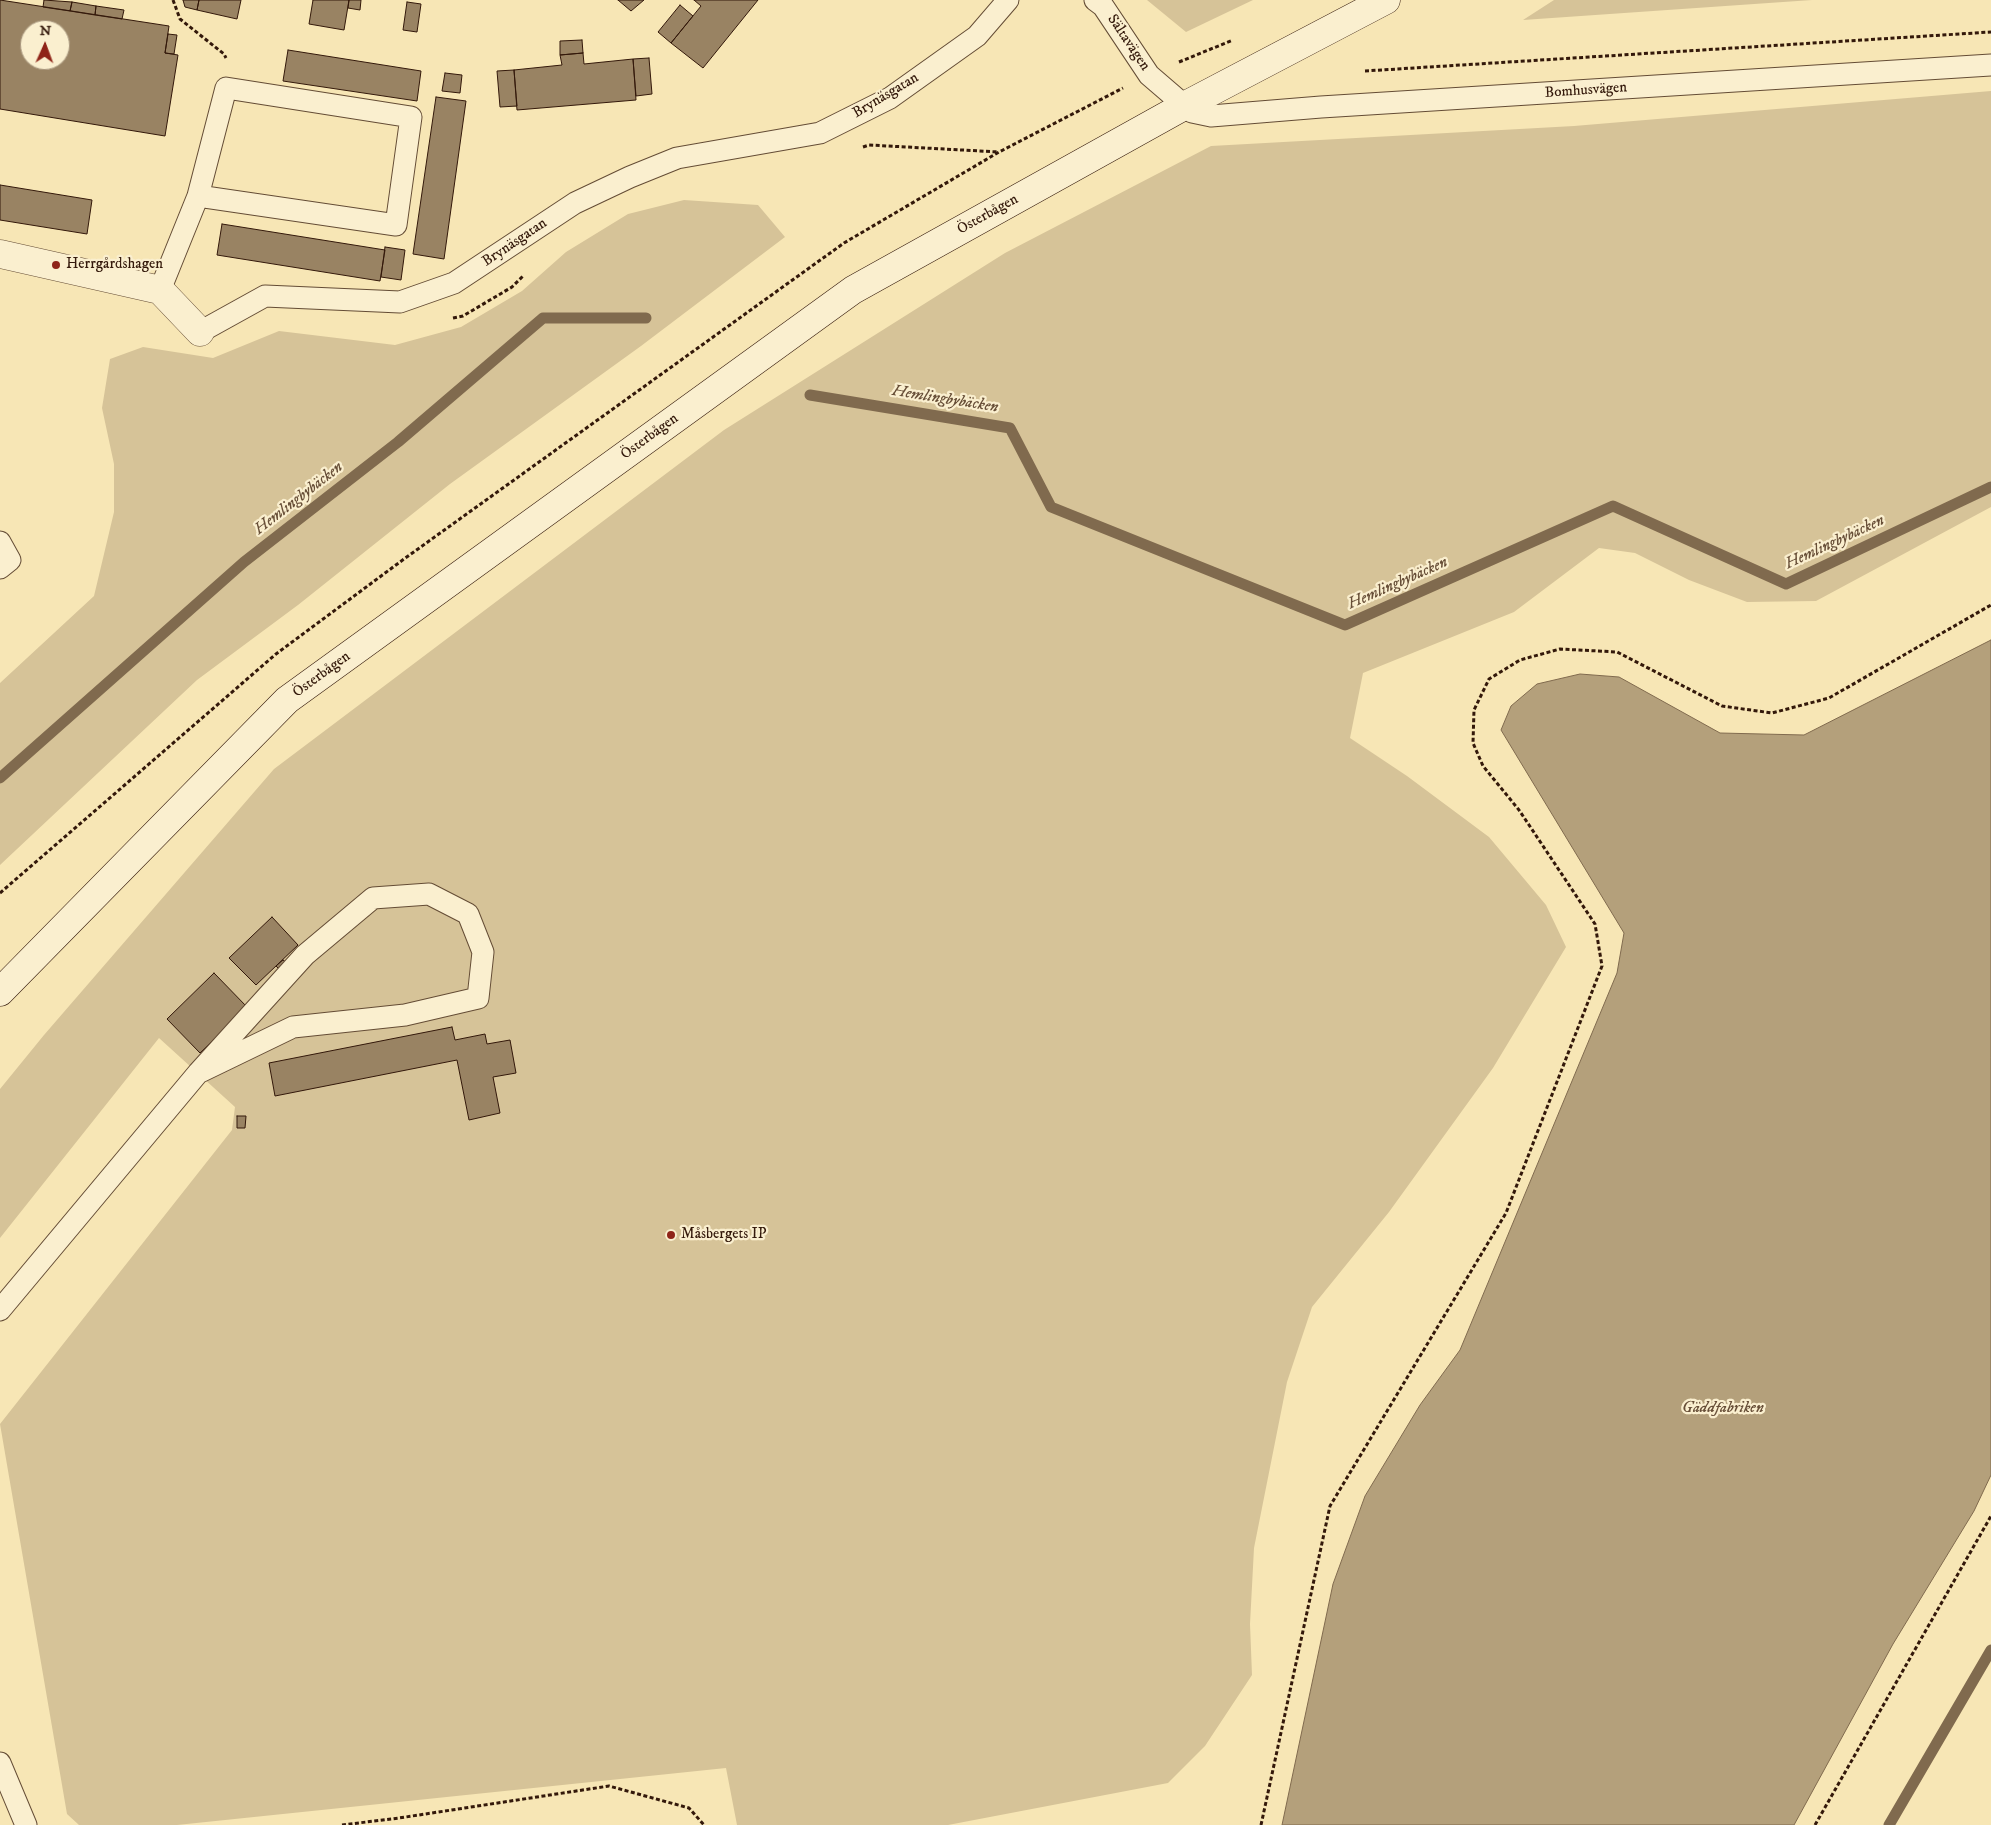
<!DOCTYPE html>
<meta charset="utf-8">
<style>
body{margin:0}
#map{position:relative;width:1991px;height:1825px;overflow:hidden;background:#f7e6b5;font-family:"IM FELL DW Pica",serif}
canvas{display:block}
.north{position:absolute;left:20px;top:20px;width:50px;height:50px;box-sizing:border-box;background:#faefcf;border:1px solid #aa9980;border-radius:50%;rotate:2deg;font-size:14px;font-weight:700;line-height:20px;text-align:center;color:#33180a}
.north::after{content:'';display:block;margin:auto;width:18px;height:22px;background:#8f2418;clip-path:polygon(50% 0,100% 100%,50% 72%,0 100%)}
</style>
<div id="map">
<canvas width="1991" height="1825"></canvas>
<div class="north">N</div>
</div>
<script>
const g = document.querySelector('canvas').getContext('2d');
g.lineJoin = 'round';
function paint(path, color) {
  g.fillStyle = color;
  g.fill(path, 'evenodd');
}
function toPath(rows) {
  const path = new Path2D();
  for (const r of rows) {
    path.moveTo(r[0], r[1]);
    for (let i = 2; i < r.length; i += 2) path.lineTo(r[i], r[i + 1]);
  }
  return path;
}
function trace(path, color, width, dash) {
  g.strokeStyle = color;
  g.lineWidth = width;
  g.lineCap = dash ? 'butt' : 'round';
  g.setLineDash(dash || []);
  g.stroke(path);
}
function drawText(font, color, halo, rows, align = 'center') {
  g.font = font + ' "IM FELL DW Pica",serif';
  g.lineWidth = 4.5;
  g.setLineDash([]);
  g.textBaseline = 'middle';
  g.strokeStyle = halo;
  g.fillStyle = color;
  for (const [text, x, y, turn = 0] of rows) {
    g.save();
    g.translate(x, y);
    g.rotate((+turn || 0) * Math.PI / 180);
    g.textAlign = isNaN(turn) ? turn : align;
    if (halo) g.strokeText(text, 0, 0);
    g.fillText(text, 0, 0);
    g.restore();
  }
}
paint(toPath([
 [1147,0,1253,0,1186,32],
 [1554,0,1812,0,1523,20],
 [1991,91,1991,507,1816,601,1747,602,1689,580,1635,553,1599,548,1514,612,1363,673,1350,738,1407,776,1489,837,1546,905,1566,947,1493,1068,1389,1212,1312,1307,1287,1382,1254,1548,1250,1624,1252,1675,1205,1746,1168,1783,948,1825,737,1825,726,1768,177,1825,79,1825,67,1814,0,1424,232,1130,235,1107,159,1038,0,1238,0,1089,44,1035,274,769,724,430,1005,253,1211,146,1574,126],
 [684,200,758,205,785,237,641,346,450,484,298,605,197,680,0,865,0,683,94,596,114,512,114,464,102,408,110,359,143,347,213,358,279,331,395,345,461,327,522,291,566,252,628,214]
]), '#d6c398');
const water = toPath([
 [1991,640,1991,1475,1974,1511,1893,1644,1794,1825,1282,1825,1333,1584,1365,1496,1420,1405,1460,1350,1617,973,1624,933,1501,730,1511,706,1537,684,1580,674,1619,677,1720,733,1804,735,1991,640]
]);
paint(water, '#b4a07b');
trace(water, '#806a4e', 1);
trace(toPath([
 [810,395,1010,428,1051,507,1345,625,1613,506,1786,584,1991,487],
 [0,778,244,562,398,442,543,318,646,318],
 [1889,1825,1991,1650]
]), '#806a4e', 11);
const building = toPath([
 [0,0,169,26,165,53,178,55,165,136,0,109,0,0],
 [30,30,60,30,60,60,30,60,30,30],
 [44,0,72,2,70,11,43,7,44,0],
 [183,0,199,0,197,10,185,7,183,0],
 [199,0,241,0,237,19,197,10,199,0],
 [313,0,349,0,344,30,309,24,313,0],
 [349,0,361,0,360,10,348,8,349,0],
 [618,0,644,0,631,11,618,0],
 [694,0,758,0,703,68,671,43,701,6,694,0],
 [72,2,96,6,95,15,70,11,72,2],
 [407,2,421,4,417,32,403,30,407,2],
 [680,5,693,16,671,43,658,32,680,5],
 [96,6,124,10,122,19,95,15,96,6],
 [168,34,177,35,174,54,165,53,168,34],
 [582,40,583,53,560,55,560,41,582,40],
 [288,50,421,71,417,101,283,81,288,50],
 [583,53,584,64,633,59,636,100,517,110,514,70,562,65,560,55,583,53],
 [649,58,652,94,636,96,633,59,649,58],
 [514,70,517,106,500,107,497,71,514,70],
 [445,73,462,75,460,93,442,91,445,73],
 [436,97,466,101,444,259,413,254,436,97],
 [0,185,92,200,87,234,0,220,0,185],
 [222,224,385,250,380,281,217,255,222,224],
 [385,247,405,250,401,280,381,277,385,247],
 [272,917,298,945,256,985,229,958,272,917],
 [283,960,287,963,280,970,276,966,283,960],
 [214,973,247,1007,200,1053,167,1019,214,973],
 [452,1027,455,1040,485,1034,487,1044,510,1040,516,1073,493,1077,500,1113,469,1120,457,1060,275,1096,269,1063,452,1027],
 [237,1116,246,1116,245,1128,237,1128,237,1116]
]);
paint(building, '#998363');
trace(building, '#33180a', 1);
const lane = toPath([
 [1095,0,1103,6,1149,75,1192,112,1211,116,1321,107,1991,65],
 [160,290,198,196,226,88,411,117,396,225,198,196],
 [200,332,265,296,400,302,454,283,575,203,630,177,677,158,820,133,890,98,977,36,1008,0],
 [0,542,10,560,0,568],
 [0,1310,198,1073,305,955,373,898,429,894,468,914,483,952,478,998,405,1015,293,1027,198,1073],
 [0,1763,26,1825]
]);
const street = toPath([
 [0,254,160,290,200,332]
]);
const secondary = toPath([
 [0,992,287,700,853,290,1184,106,1386,0]
]);
trace(lane, '#644c35', 23);
trace(street, '#644c35', 29);
trace(secondary, '#33180a', 29);
trace(toPath([
 [173,0,180,19,224,54,226,58],
 [1179,62,1233,40],
 [1365,71,1991,32],
 [863,147,869,145,999,152],
 [453,318,463,316,512,287,524,275],
 [0,893,276,654,404,559,844,243,999,152,1123,88],
 [342,1825,399,1818,609,1786,689,1808,704,1825],
 [1261,1825,1330,1506,1506,1213,1602,966,1595,924,1519,810,1483,766,1473,743,1474,710,1489,679,1520,660,1560,649,1617,652,1722,706,1772,713,1829,698,1991,605],
 [1815,1825,1991,1516]
]), '#33180a', 3, [4, 2.5]);
trace(lane, '#faefcf', 21);
trace(street, '#faefcf', 28);
trace(secondary, '#faefcf', 28);
for (const [x, y, r, color] of [
 [56,265,5,"#8f2418"],
 [671,1235,5,"#8f2418"]
]) {
  const dot = new Path2D();
  dot.arc(x, y, r, 0, 2 * Math.PI);
  g.fillStyle = color;
  g.fill(dot);
  trace(dot, '#faefcf', 2);
}
drawText('15px', '#33180a', '#faefcf', [
 ["Sältavägen",1128,43,56],
 ["Bomhusvägen",1586,91,-4],
 ["Brynäsgatan",886,96,-31],
 ["Österbågen",988,215,-29],
 ["Brynäsgatan",515,243,-34],
 ["Österbågen",650,437,-36],
 ["Österbågen",322,675,-36]
]);
drawText('15px', '#33180a', '#faefcf', [
 ["Herrgårdshagen",66,265],
 ["Måsbergets IP",681,1235]
], 'left');
drawText('italic 16px', '#674e37', '#faefcf', [
 ["Hemlingbybäcken",945,400,9],
 ["Hemlingbybäcken",299,499,-38],
 ["Hemlingbybäcken",1835,543,-25],
 ["Hemlingbybäcken",1398,584,-24],
 ["Gäddfabriken",1723,1409]
]);
</script>
